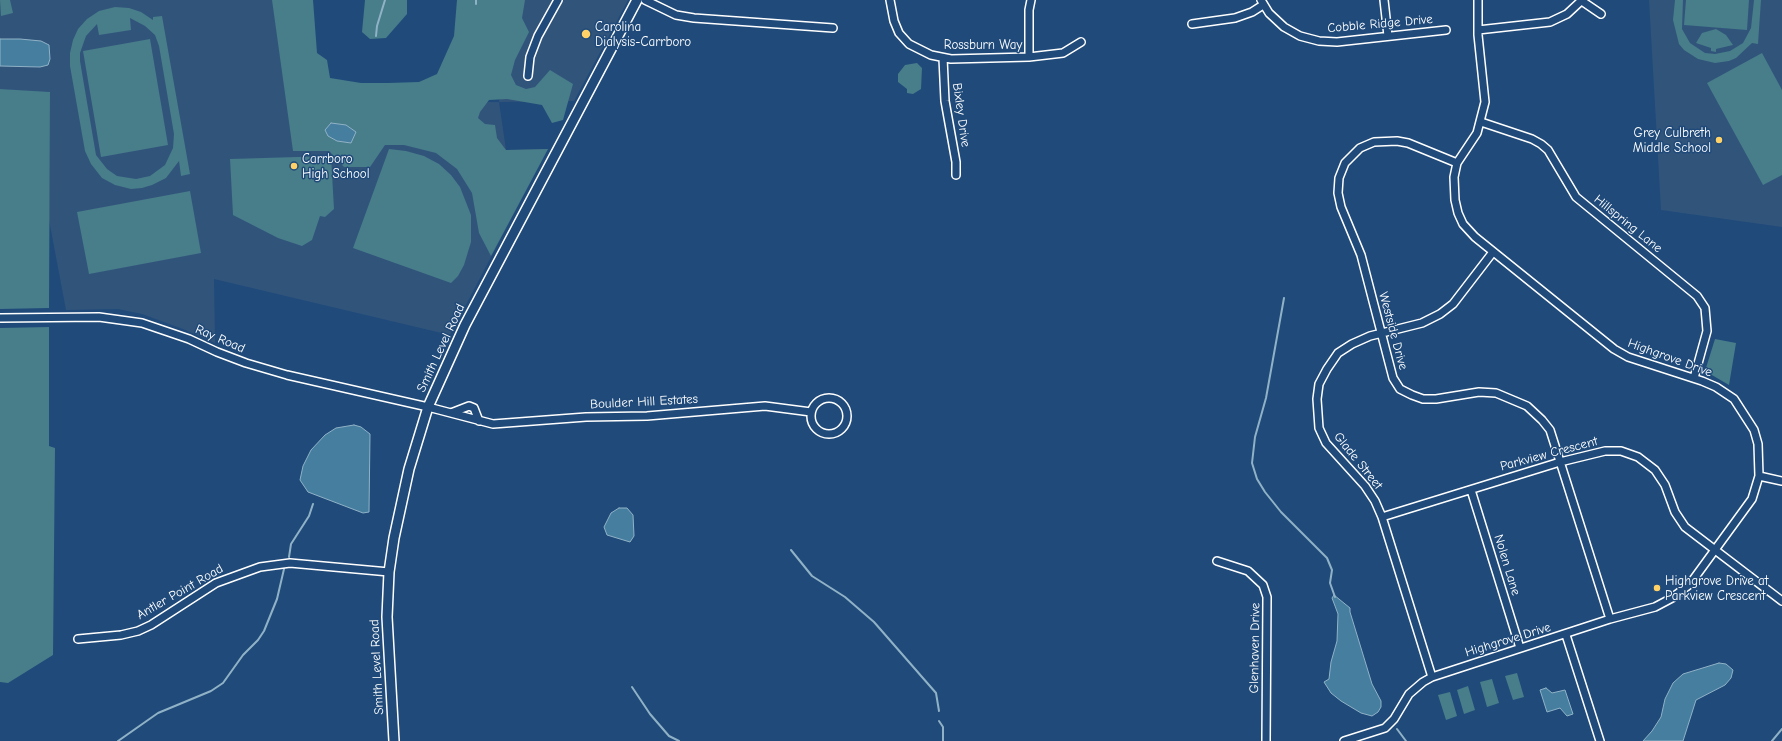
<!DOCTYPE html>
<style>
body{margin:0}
canvas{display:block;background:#1f4a7a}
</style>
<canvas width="1782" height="741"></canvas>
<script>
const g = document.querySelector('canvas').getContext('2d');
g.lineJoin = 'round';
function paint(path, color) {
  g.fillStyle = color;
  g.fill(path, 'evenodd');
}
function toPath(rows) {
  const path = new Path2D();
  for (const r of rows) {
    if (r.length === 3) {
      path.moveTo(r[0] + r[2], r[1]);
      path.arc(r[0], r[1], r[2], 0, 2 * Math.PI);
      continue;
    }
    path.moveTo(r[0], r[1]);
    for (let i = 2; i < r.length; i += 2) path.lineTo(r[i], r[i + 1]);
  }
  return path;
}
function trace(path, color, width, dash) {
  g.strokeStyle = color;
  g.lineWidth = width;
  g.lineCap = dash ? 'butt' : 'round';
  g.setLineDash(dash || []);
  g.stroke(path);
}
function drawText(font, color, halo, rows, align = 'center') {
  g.font = font + ' "Comic Neue",sans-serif';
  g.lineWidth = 3;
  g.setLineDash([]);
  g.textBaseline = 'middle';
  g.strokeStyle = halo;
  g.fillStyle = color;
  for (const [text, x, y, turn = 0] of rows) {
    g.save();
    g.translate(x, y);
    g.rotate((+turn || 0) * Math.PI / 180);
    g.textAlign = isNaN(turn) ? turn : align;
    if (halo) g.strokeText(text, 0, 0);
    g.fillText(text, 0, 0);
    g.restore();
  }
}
paint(toPath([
 [0,0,305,0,313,104,499,102,510,0,628,0,574,101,499,102,506,150,548,149,450,335,214,279,215,343,183,329,142,314,118,309,66,310,49,220,50,93,0,89],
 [1649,0,1782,0,1782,227,1661,210]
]), '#31547b');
paint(toPath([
 [0,0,10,0,13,13,1,16],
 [272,0,313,0,317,53,327,60,330,78,361,83,388,83,419,82,437,74,454,36,457,0,525,0,522,18,529,32,515,60,511,75,516,85,526,89,535,87,550,70,573,84,563,120,552,123,542,105,507,99,489,100,480,112,478,118,485,124,495,125,497,138,506,150,548,149,491,256,479,233,472,193,457,169,436,153,404,145,385,145,370,167,344,167,329,151,293,151],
 [365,0,407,0,407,14,386,38,370,39,362,32],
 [1675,0,1683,0,1682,29,1690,43,1705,53,1715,54,1730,51,1743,43,1751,28,1754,0,1761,0,1758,44,1752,43,1736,58,1729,61,1715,63,1698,59,1684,50,1679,44,1673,20],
 [1686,0,1749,0,1747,30,1684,25],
 [115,7,129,8,141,12,153,20,153,17,162,16,190,174,181,176,179,161,166,178,152,185,142,188,131,189,115,185,102,178,91,164,85,151,70,66,70,53,73,40,78,29,87,19,99,11],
 [130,18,145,26,155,35,159,46,174,134,173,148,165,165,150,176,136,179,117,176,107,169,96,155,80,61,80,53,86,36,97,24,99,35,131,30],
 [1716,29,1726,35,1733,45,1716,49,1716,52,1711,51,1711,48,1696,43,1702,33],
 [150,39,168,145,101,157,83,51],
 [1762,53,1782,90,1782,175,1763,185,1707,83],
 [917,63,922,68,921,89,913,94,907,93,907,89,898,82,898,74,905,65],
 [0,89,50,92,49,308,0,309],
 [389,149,406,151,424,156,439,164,451,175,460,187,471,215,471,242,464,265,458,276,451,283,353,248],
 [331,156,334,209,325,217,320,216,312,240,302,246,278,238,233,215,230,159],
 [190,191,201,253,89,274,77,212],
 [49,327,49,446,55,448,53,655,8,683,0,682,0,328],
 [1715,339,1736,343,1729,385,1705,371],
 [1517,673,1524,697,1513,700,1505,676],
 [1492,679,1499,703,1487,707,1480,682],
 [1468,686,1475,710,1464,714,1457,690],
 [1450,692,1457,716,1446,720,1438,695]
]), '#487d8a');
const water = toPath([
 [0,39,20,39,41,41,49,45,50,59,48,65,40,67,0,66,0,39],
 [331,123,346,125,356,132,351,143,337,141,328,136,325,130,331,123],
 [354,425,361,427,370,434,369,512,363,513,308,492,300,480,303,466,311,450,325,435,336,428,354,425],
 [619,508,627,508,633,515,634,536,630,542,607,535,604,527,611,513,619,508],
 [1334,595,1350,608,1350,612,1372,684,1381,701,1381,707,1378,712,1372,716,1361,713,1341,701,1331,693,1324,682,1329,679,1331,662,1337,641,1338,614,1332,598,1334,595],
 [1719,663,1726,664,1733,670,1731,678,1725,685,1696,700,1683,741,1643,741,1652,731,1661,717,1665,699,1673,683,1683,674,1719,663],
 [1546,688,1552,693,1565,690,1573,714,1567,716,1560,708,1547,712,1540,690,1546,688]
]);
paint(water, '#467ea0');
trace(water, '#90b2c6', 1);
trace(toPath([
 [476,4,476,0],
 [376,36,377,26,385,0],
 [1284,298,1266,398,1255,437,1252,463,1257,479,1265,492,1281,512,1327,558,1332,570,1330,583,1335,597],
 [791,550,812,576,845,597,874,622,936,693,939,711],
 [289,557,291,544,309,516,313,504],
 [632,687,650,714,669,736,679,741],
 [939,721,943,727,943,741],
 [1397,729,1406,741],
 [118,741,158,713,211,691,223,683,243,655,258,640,264,631,277,599,284,569],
 [1772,741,1782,729]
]), '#90b2c6', 2);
const minor = toPath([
 [645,0,676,15,694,18,833,28],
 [890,0,894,21,899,33,909,44,931,55,951,59,1029,57,1063,53,1081,42],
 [1261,0,1269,13,1284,27,1300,36,1319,41,1337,42,1446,30],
 [1384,0,1388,36],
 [1582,1,1601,14],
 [1192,24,1235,18,1252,12,1263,5],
 [1478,30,1550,22,1567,14,1582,0],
 [1029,57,1029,10,1031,0],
 [943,58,945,101,956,162,956,175],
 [528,76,530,57,538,36,558,0],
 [1481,122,1532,139,1541,144,1548,150,1576,197,1697,296,1705,308,1707,331,1694,378],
 [1457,163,1408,143,1397,141,1374,142,1360,148,1345,163,1339,178,1338,193,1341,207,1361,255,1393,378,1400,389,1412,395,1423,399,1436,399,1479,392,1496,393,1527,406,1542,420,1550,430,1610,619],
 [0,318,99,317,142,323,189,339,217,352,246,363,287,375,428,407,493,424,586,417,647,416,765,406,811,412],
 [829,416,18],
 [451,413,469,406,474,408,479,421],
 [1759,476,1782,481],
 [1471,490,1520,648],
 [1382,517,1560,462,1605,451,1621,451,1638,457,1655,470,1665,485,1675,512,1685,527,1782,601],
 [1217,561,1248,571,1263,585,1267,597,1266,741],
 [1566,635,1600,741],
 [78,639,121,635,138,631,151,625,216,583,260,567,290,563,389,572],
 [1432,677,1382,517,1375,501,1365,486,1326,443,1319,428,1317,399,1319,384,1327,369,1338,353,1352,344,1370,336,1422,323,1440,314,1453,304,1493,252],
 [1344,741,1385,728,1394,719,1409,694,1423,682,1432,677,1610,619,1655,607,1672,598,1690,584,1752,499,1759,476,1758,444,1754,430,1734,399,1716,387,1702,381,1628,357,1614,349,1475,237,1463,224,1458,213,1455,200,1454,177,1457,163,1477,133,1485,102,1478,35,1478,0]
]);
const secondary = toPath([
 [394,741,387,617,389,572,394,538,409,469,428,407,465,325,637,0]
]);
trace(minor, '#fff', 10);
trace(secondary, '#fff', 12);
trace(minor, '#1f4a7a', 7);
trace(secondary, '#1f4a7a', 9);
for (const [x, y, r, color] of [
 [586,34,5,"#ffd166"],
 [1719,140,4,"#ffd166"],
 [294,166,4,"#ffd166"],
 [1657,588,4,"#ffd166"]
]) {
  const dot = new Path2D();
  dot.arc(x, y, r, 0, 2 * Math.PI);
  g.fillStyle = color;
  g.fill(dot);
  trace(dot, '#1f4a7a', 1.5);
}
drawText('13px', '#fff', '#1f4a7a', [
 ["Cobble Ridge Drive",1380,24,-5],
 ["Rossburn Way",983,45],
 ["Bixley Drive",961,115,82],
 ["Hillspring Lane",1628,224,39],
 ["Westside Drive",1393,331,75],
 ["Ray Road",220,339,23],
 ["Smith Level Road",441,348,-65],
 ["Highgrove Drive",1670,358,20],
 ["Boulder Hill Estates",644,402,-3],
 ["Parkview Crescent",1549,454,-15],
 ["Glade Street",1358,461,51],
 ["Nolen Lane",1507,565,73],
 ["Antler Point Road",180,592,-30],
 ["Highgrove Drive",1508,640,-17],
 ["Glenhaven Drive",1255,648,-89],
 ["Smith Level Road",377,667,-93]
]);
drawText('13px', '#fff', '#1f4a7a', [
 ["Carolina",595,27],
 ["Dialysis-Carrboro",595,42],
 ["Grey Culbreth",1711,133,"right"],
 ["Middle School",1711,148,"right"],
 ["Carrboro",302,159],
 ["High School",302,174],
 ["Highgrove Drive at",1665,581],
 ["Parkview Crescent",1665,596]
], 'left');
</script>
